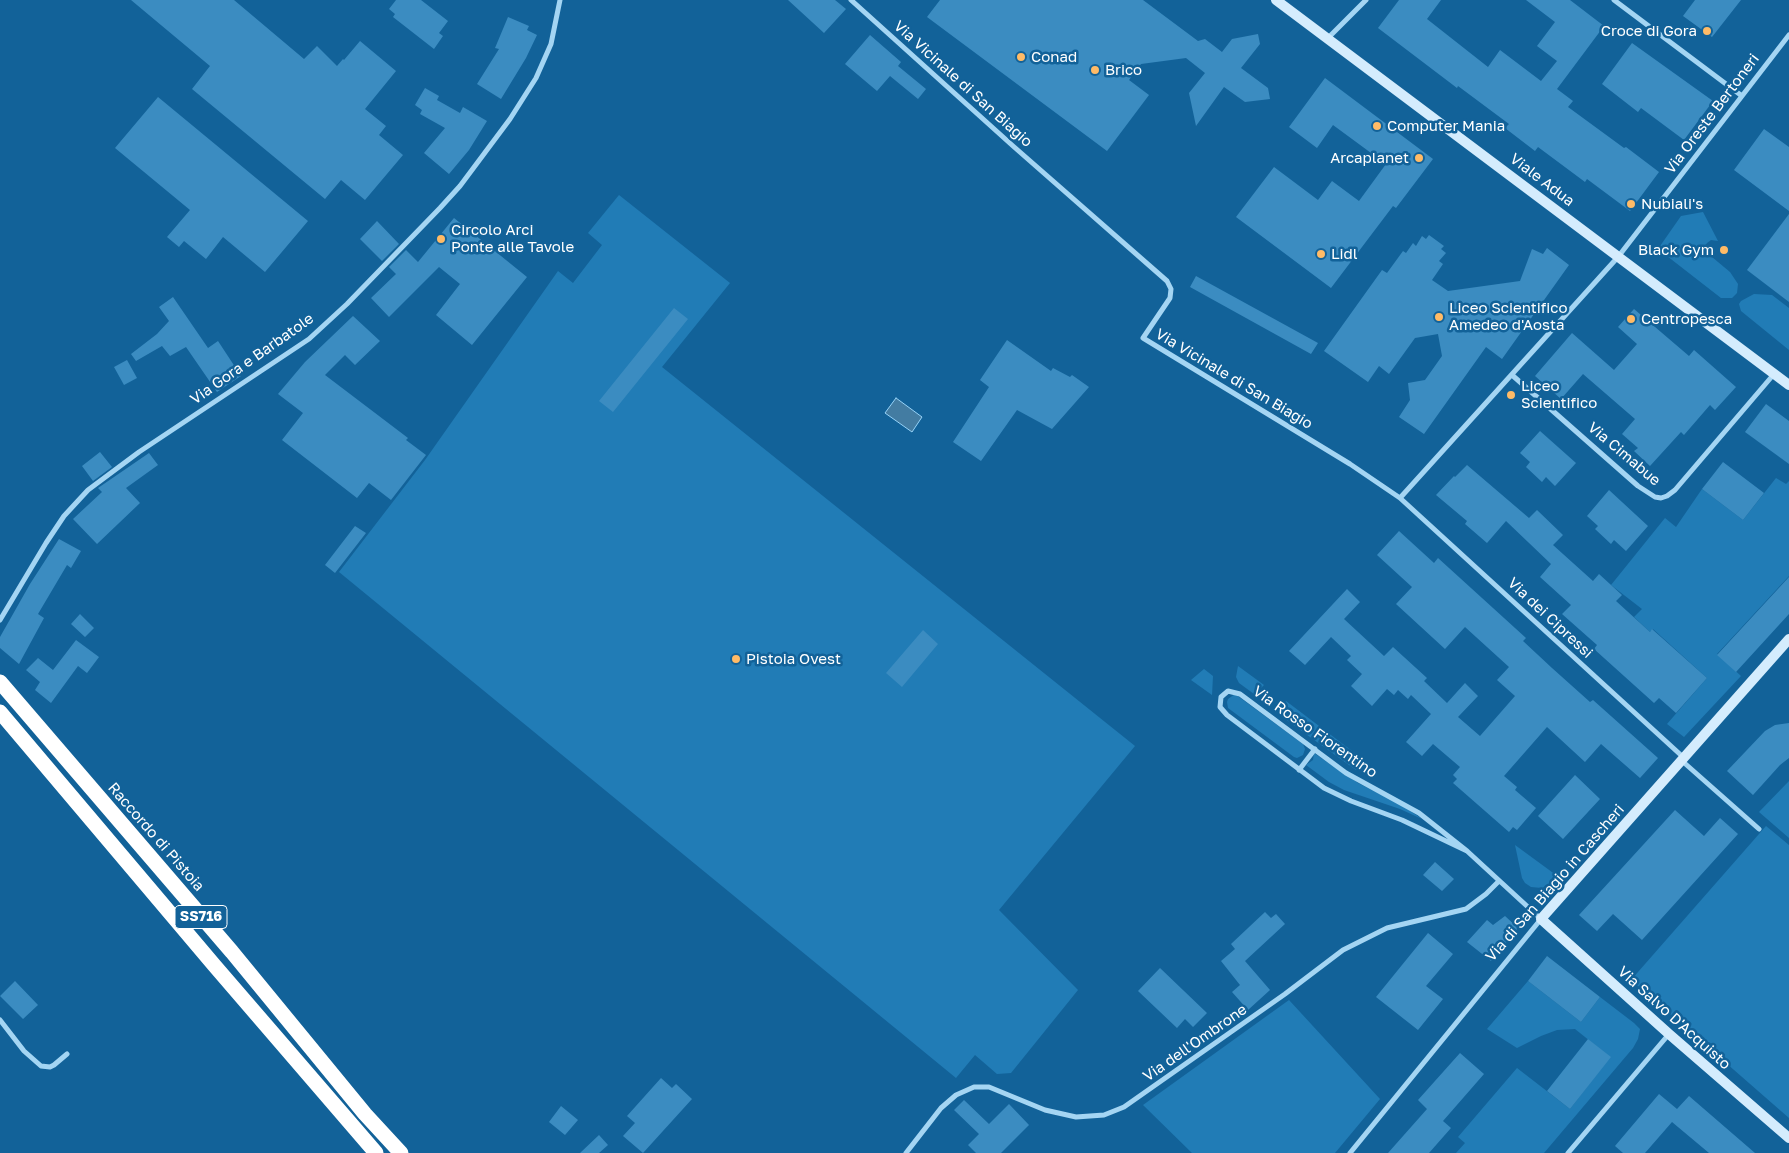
<!DOCTYPE html>
<style>
body{margin:0}
canvas{display:block;background:#126299}
</style>
<canvas width="1789" height="1153"></canvas>
<script>
const g = document.querySelector('canvas').getContext('2d');
g.lineJoin = 'round';
function paint(path, color) {
  g.fillStyle = color;
  g.fill(path, 'evenodd');
}
function toPath(rows) {
  const path = new Path2D();
  for (const r of rows) {
    path.moveTo(r[0], r[1]);
    for (let i = 2; i < r.length; i += 2) path.lineTo(r[i], r[i + 1]);
  }
  return path;
}
function trace(path, color, width, dash) {
  g.strokeStyle = color;
  g.lineWidth = width;
  g.lineCap = dash ? 'butt' : 'round';
  g.setLineDash(dash || []);
  g.stroke(path);
}
function drawText(font, color, halo, rows, align = 'center') {
  g.font = font + ' "Golos Text",sans-serif';
  g.lineWidth = 5;
  g.setLineDash([]);
  g.textBaseline = 'middle';
  g.strokeStyle = halo;
  g.fillStyle = color;
  for (const [text, x, y, turn = 0] of rows) {
    g.save();
    g.translate(x, y);
    g.rotate((+turn || 0) * Math.PI / 180);
    g.textAlign = isNaN(turn) ? turn : align;
    if (halo) g.strokeText(text, 0, 0);
    g.fillText(text, 0, 0);
    g.restore();
  }
}
paint(toPath([
 [619,195,730,283,662,367,1135,746,999,910,1078,990,1011,1073,997,1074,975,1055,956,1078,339,572,425,460,558,271,573,283,602,245,588,233],
 [1703,212,1718,241,1711,240,1707,243,1705,246,1706,252,1730,272,1738,284,1737,293,1732,298,1721,298,1658,249,1681,216],
 [1754,294,1772,295,1789,308,1789,350,1741,311,1739,304,1741,301],
 [1776,478,1786,484,1789,481,1789,576,1717,654,1741,676,1684,737,1667,724,1707,678,1653,629,1650,632,1634,617,1642,609,1611,585,1665,518,1676,527,1702,489,1743,520],
 [1238,666,1264,685,1256,693,1254,694,1239,683,1236,677],
 [1204,669,1213,676,1212,695,1191,680],
 [1235,694,1303,744,1305,749,1303,755,1297,758,1294,757,1228,708,1227,702,1228,699],
 [1286,701,1368,763,1362,769,1356,770,1278,714,1277,712],
 [1314,753,1358,783,1400,804,1422,819,1400,809,1344,790,1329,782,1306,765,1313,760],
 [1789,781,1789,838,1759,812],
 [1766,826,1789,845,1789,1118,1631,980],
 [1515,845,1556,875,1548,885,1542,888,1531,887,1525,883,1522,878],
 [1528,981,1581,1022,1600,997,1634,1023,1640,1029,1638,1039,1633,1048,1544,1153,1456,1153,1465,1143,1458,1137,1517,1068,1570,1109,1610,1057,1575,1029,1557,1030,1541,1036,1517,1048,1487,1029],
 [1289,1000,1380,1099,1335,1153,1192,1153,1143,1105]
]), '#217cb6');
const water = toPath([
 [896,398,922,417,912,432,885,413,896,398]
]);
paint(water, '#437ca2');
trace(water, '#96d2f7', 1);
paint(toPath([
 [131,0,234,0,304,59,317,46,337,66,343,59,344,60,360,41,396,71,365,109,386,126,379,135,403,155,365,200,341,180,325,199,192,89,210,66],
 [396,0,421,0,448,21,439,33,443,36,434,49,393,17,395,14,389,9],
 [788,0,835,0,846,9,824,33],
 [940,0,1143,0,1198,41,1205,39,1222,52,1232,39,1258,34,1260,44,1241,68,1268,88,1270,99,1245,102,1224,87,1196,126,1189,93,1205,73,1186,58,1141,64,1129,80,1149,95,1107,151,927,17],
 [1399,0,1441,0,1427,19,1488,67,1500,50,1541,81,1557,61,1537,46,1555,22,1526,0,1570,0,1604,26,1557,89,1573,101,1568,107,1624,148,1626,147,1659,172,1630,211,1587,179,1585,182,1538,147,1535,151,1505,128,1509,124,1458,86,1457,88,1378,28],
 [1695,0,1741,0,1712,37,1683,16],
 [508,17,529,26,527,30,537,35,526,58,501,99,477,84,499,49,495,48],
 [870,35,901,62,898,66,926,89,918,99,890,76,877,91,845,64],
 [1632,43,1713,101,1684,140,1641,108,1638,112,1602,84],
 [1325,78,1433,159,1396,208,1393,206,1331,288,1236,217,1274,167,1318,200,1332,181,1359,201,1386,164,1333,125,1317,148,1289,127],
 [425,88,439,96,437,100,460,113,463,107,487,121,469,150,449,174,424,153,445,128,420,114,422,110,415,105],
 [158,97,308,221,265,272,223,237,206,259,184,241,179,247,167,237,190,210,115,148],
 [1764,129,1789,147,1789,211,1734,170],
 [1789,214,1789,302,1747,270],
 [454,218,527,277,472,345,436,315,460,284,439,267,389,317,371,298,396,274,389,267,406,250,418,262],
 [377,221,399,244,382,261,360,239],
 [1429,235,1444,246,1441,249,1446,253,1439,261,1443,264,1432,280,1448,291,1520,281,1532,249,1543,254,1547,248,1569,265,1502,359,1486,347,1424,434,1399,417,1410,400,1408,383,1425,380,1442,356,1438,334,1415,338,1389,374,1379,366,1368,382,1324,351,1382,270,1387,273,1403,251,1406,253,1413,243,1416,246,1422,236,1426,239],
 [1196,276,1318,343,1311,354,1190,287],
 [173,297,208,348,218,341,241,376,217,392,186,347,170,356,162,346,136,361,131,354,157,334,169,321,159,307],
 [674,308,688,319,613,412,599,401],
 [1634,309,1689,356,1694,350,1736,387,1715,410,1710,405,1684,435,1681,432,1650,466,1634,451,1638,448,1622,434,1635,419,1583,374,1561,399,1535,376,1572,333,1614,370,1637,344,1618,327],
 [353,316,380,341,355,365,345,355,325,375,408,438,406,440,426,455,391,500,369,483,357,498,282,440,303,413,278,394,305,362],
 [1007,340,1051,371,1053,368,1070,377,1072,375,1089,387,1052,429,1017,410,981,461,953,442,989,387,980,380],
 [127,360,137,378,124,385,114,367],
 [1766,404,1789,421,1789,464,1745,432],
 [1540,431,1576,463,1555,486,1546,477,1542,482,1526,467,1530,462,1520,453],
 [100,452,112,467,93,481,82,466],
 [149,453,158,465,126,488,140,503,97,544,73,519,102,492,98,488],
 [1723,462,1764,493,1743,520,1702,489],
 [1467,465,1529,518,1537,510,1563,535,1553,545,1593,581,1599,574,1622,595,1616,601,1650,632,1652,629,1707,678,1676,713,1659,698,1654,703,1594,649,1597,645,1562,614,1571,605,1540,577,1551,564,1506,521,1487,543,1465,524,1467,521,1436,495,1454,476,1455,477],
 [1609,490,1648,526,1626,551,1614,540,1611,544,1595,529,1598,526,1587,516],
 [355,526,366,533,335,573,325,565],
 [1399,531,1434,563,1438,558,1526,638,1523,641,1552,668,1590,702,1593,700,1658,758,1640,778,1601,744,1585,762,1547,727,1504,776,1517,787,1515,790,1536,808,1517,830,1513,827,1509,832,1453,783,1457,779,1453,775,1460,767,1433,744,1422,756,1406,742,1431,714,1411,695,1408,699,1398,690,1394,695,1387,689,1372,706,1351,686,1362,674,1347,660,1351,656,1331,637,1305,665,1289,651,1347,589,1360,602,1344,619,1384,656,1393,647,1427,678,1424,681,1447,703,1465,683,1478,696,1458,717,1480,736,1515,696,1497,680,1509,667,1465,627,1445,649,1396,604,1412,587,1377,555],
 [59,539,81,551,71,568,67,565,38,614,44,618,19,664,0,648,0,637,30,584],
 [1789,577,1789,614,1736,672,1717,655],
 [80,614,94,628,85,637,71,624],
 [923,630,938,644,902,687,886,673],
 [76,640,99,657,87,673,78,666,51,703,35,690,40,682,26,670,38,658,53,670],
 [1789,723,1789,758,1780,765,1753,795,1727,771,1765,731,1775,725],
 [1575,775,1600,799,1563,839,1538,816],
 [1675,810,1704,836,1720,818,1738,834,1642,940,1613,914,1597,931,1579,915],
 [1435,862,1454,879,1442,891,1423,875],
 [1265,912,1271,918,1276,914,1285,924,1245,961,1270,990,1248,1010,1232,992,1240,985,1221,961,1235,949,1231,944],
 [1505,916,1518,928,1491,961,1467,942,1487,920,1493,925],
 [1428,933,1453,954,1426,986,1443,999,1418,1030,1376,997],
 [1547,956,1600,997,1581,1022,1528,981],
 [1160,968,1207,1013,1193,1027,1185,1019,1177,1028,1138,991],
 [15,981,38,1005,23,1019,0,996],
 [1588,1039,1611,1057,1570,1109,1547,1091],
 [1460,1053,1484,1074,1443,1121,1451,1128,1429,1153,1388,1153,1427,1109,1418,1100],
 [661,1078,672,1088,676,1084,692,1099,643,1153,623,1136,635,1123,627,1116],
 [1659,1094,1677,1109,1689,1096,1755,1153,1709,1153,1672,1122,1645,1153,1623,1153,1615,1146],
 [964,1100,989,1124,1009,1104,1029,1125,1001,1153,976,1153,968,1145,979,1134,954,1110],
 [561,1106,578,1120,565,1135,549,1122],
 [599,1135,608,1145,599,1153,580,1153]
]), '#3b8cc1');
trace(toPath([
 [851,0,1013,146,1167,281,1171,289,1170,298,1143,338,1350,464,1400,498,1683,757],
 [1614,0,1742,96],
 [1328,38,1366,0],
 [1512,375,1638,486,1655,497,1661,498,1667,496,1675,490,1774,374],
 [1400,498,1618,257,1789,35],
 [0,620,46,543,64,516,88,490,139,452,309,339,347,304,440,208,460,186,510,119,536,78,551,44,560,0],
 [1681,760,1759,829],
 [1299,770,1315,749],
 [0,1020,24,1051,41,1066,50,1067,54,1065,67,1054],
 [906,1153,941,1108,956,1095,974,1087,989,1087,1045,1110,1076,1117,1104,1115,1124,1107,1285,994,1343,950,1387,928,1466,909,1486,894,1499,881],
 [1350,1153,1541,919,1467,851,1419,813,1346,773,1240,694,1228,691,1221,697,1220,707,1227,715,1324,788,1351,801,1402,820,1467,851],
 [1568,1153,1669,1034]
]), '#a4d5f3', 5);
trace(toPath([
 [1276,0,1789,385],
 [1789,639,1541,919,1669,1034,1789,1138]
]), '#d4ecfd', 10);
trace(toPath([
 [0,682,232,952,365,1114,401,1153],
 [0,712,214,965,376,1153]
]), '#fff', 15);
for (const [x, y, r, color] of [
 [1707,31,5,"#ffbb67"],
 [1021,57,5,"#ffbb67"],
 [1095,70,5,"#ffbb67"],
 [1377,126,5,"#ffbb67"],
 [1419,158,5,"#ffbb67"],
 [1631,204,5,"#ffbb67"],
 [441,239,5,"#ffbb67"],
 [1724,250,5,"#ffbb67"],
 [1321,254,5,"#ffbb67"],
 [1439,317,5,"#ffbb67"],
 [1631,319,5,"#ffbb67"],
 [1511,395,5,"#ffbb67"],
 [736,659,5,"#ffbb67"]
]) {
  const dot = new Path2D();
  dot.arc(x, y, r, 0, 2 * Math.PI);
  g.fillStyle = color;
  g.fill(dot);
  trace(dot, '#126299', 2);
}
for (const [x, y, w] of [
 [201,917,52]
]) {
  const box = new Path2D();
  box.roundRect(x - w / 2, y - 11.5, w, 23, 4);
  g.fillStyle = '#126299';
  g.fill(box);
  trace(box, '#fff', 1);
}
drawText('bold 14px', '#fff', null, [
 ["SS716",201,917]
]);
drawText('15px', '#fff', '#126299', [
 ["Croce di Gora",1697,31,"right"],
 ["Conad",1031,57],
 ["Brico",1105,70],
 ["Computer Mania",1387,126],
 ["Arcaplanet",1409,158,"right"],
 ["Nubiali's",1641,204],
 ["Circolo Arci",451,230],
 ["Ponte alle Tavole",451,247],
 ["Black Gym",1714,250,"right"],
 ["Lidl",1331,254],
 ["Liceo Scientifico",1449,308],
 ["Amedeo d'Aosta",1449,325],
 ["Centropesca",1641,319],
 ["Liceo",1521,386],
 ["Scientifico",1521,403],
 ["Pistoia Ovest",746,659]
], 'left');
drawText('15px', '#fff', '#126299', [
 ["Via Vicinale di San Biagio",963,84,42],
 ["Via Oreste Bertoneri",1712,114,-53],
 ["Viale Adua",1542,180,37],
 ["Via Gora e Barbatole",252,359,-35],
 ["Via Vicinale di San Biagio",1234,379,31],
 ["Via Cimabue",1624,454,40],
 ["Via dei Cipressi",1550,618,43],
 ["Via Rosso Fiorentino",1315,732,35],
 ["Raccordo di Pistoia",156,837,49],
 ["Via di San Biagio in Cascheri",1555,883,-49],
 ["Via Salvo D'Acquisto",1674,1018,42],
 ["Via dell'Ombrone",1195,1043,-35]
]);
</script>
